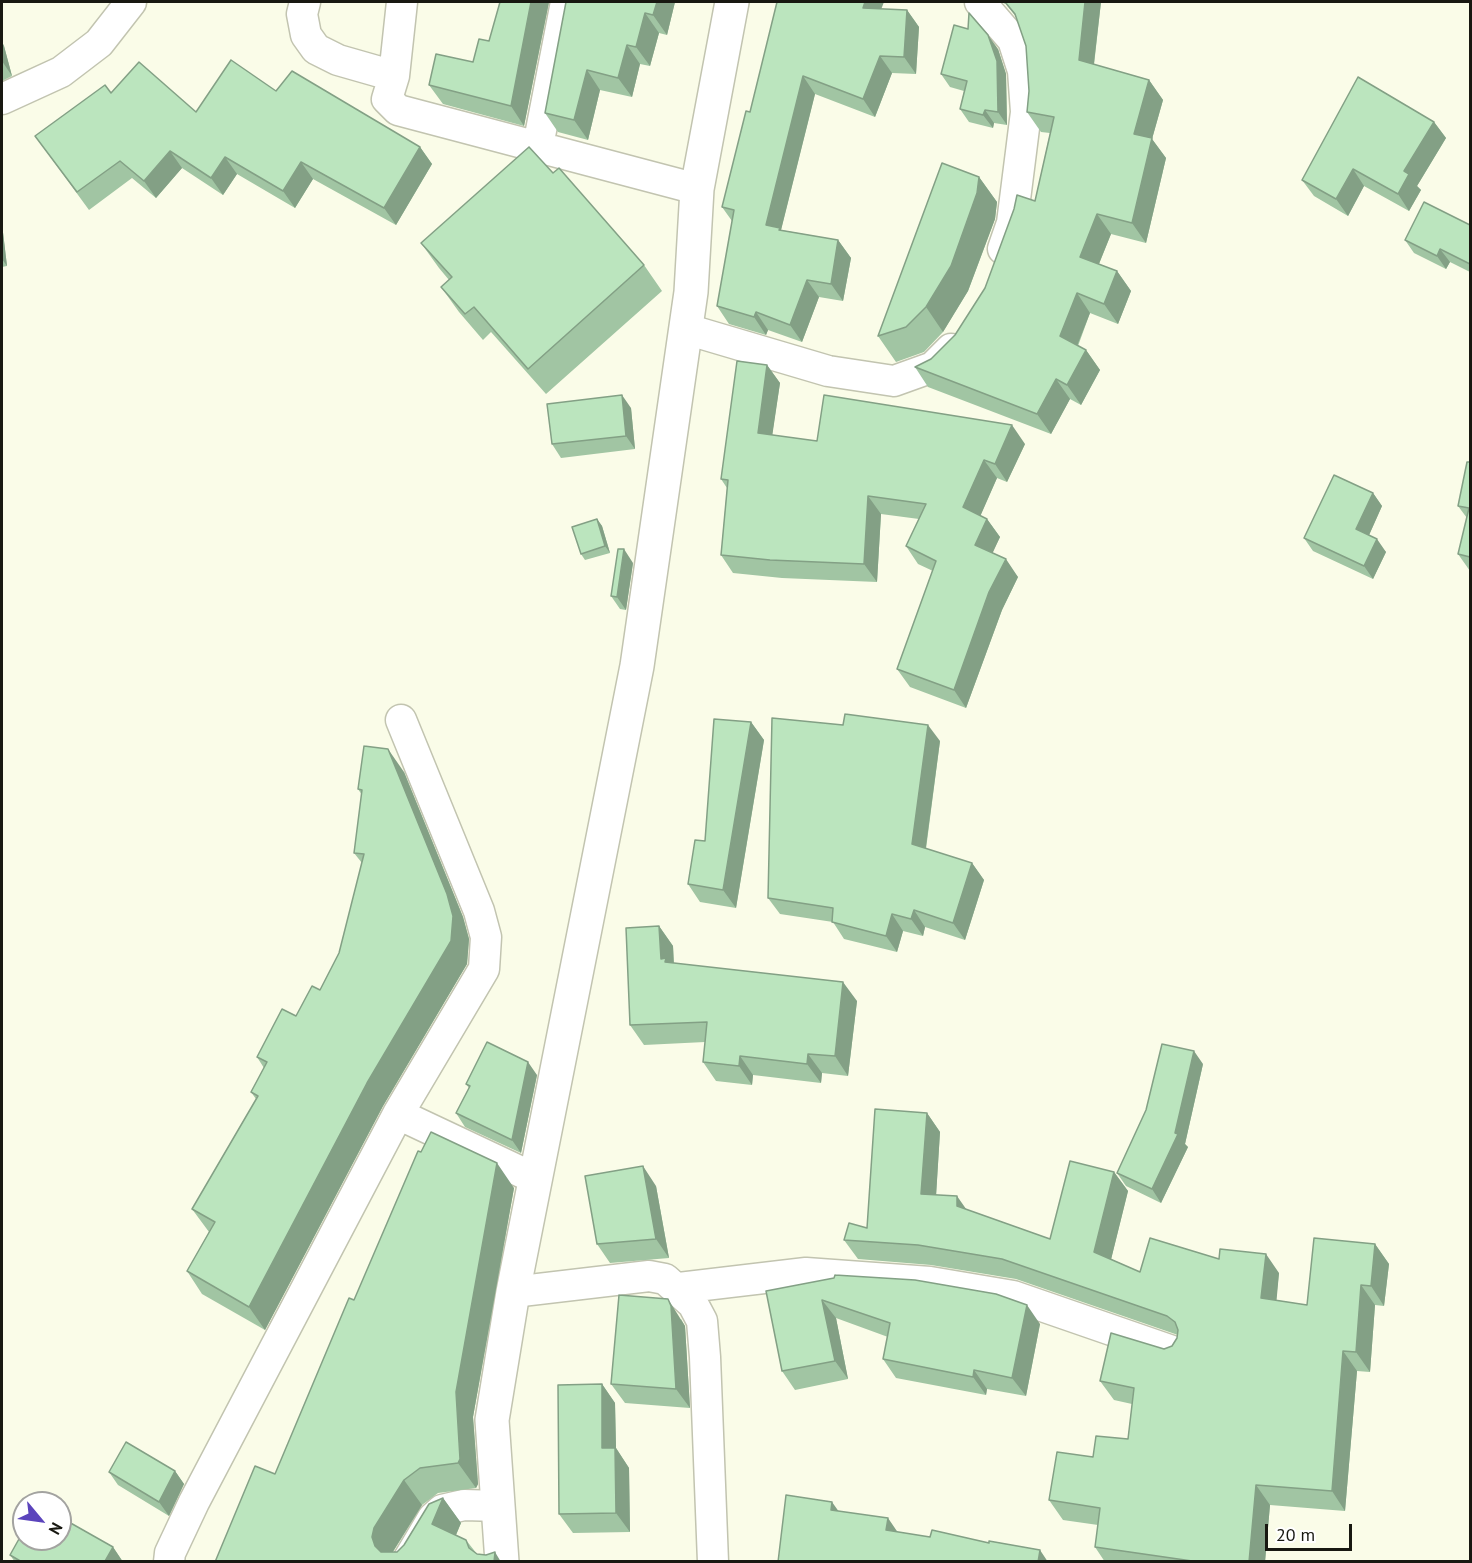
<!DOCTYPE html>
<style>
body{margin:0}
#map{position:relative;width:1472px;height:1563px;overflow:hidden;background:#fafce8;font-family:"PT Sans",sans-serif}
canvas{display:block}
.frame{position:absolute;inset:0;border:3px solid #181811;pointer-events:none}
.north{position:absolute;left:12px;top:1491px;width:60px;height:60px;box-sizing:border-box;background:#fff;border:2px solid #a3a3a0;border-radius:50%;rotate:119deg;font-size:16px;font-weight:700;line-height:24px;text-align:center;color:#181811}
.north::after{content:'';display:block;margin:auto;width:21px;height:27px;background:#5b44bc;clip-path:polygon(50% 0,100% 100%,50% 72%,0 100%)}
.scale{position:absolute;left:1265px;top:1524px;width:87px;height:27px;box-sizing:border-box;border:3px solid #181811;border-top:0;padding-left:8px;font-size:18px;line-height:21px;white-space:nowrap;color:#181811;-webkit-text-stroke:4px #fff;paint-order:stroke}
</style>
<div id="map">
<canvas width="1472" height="1563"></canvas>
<div class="frame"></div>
<div class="north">N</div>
<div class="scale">20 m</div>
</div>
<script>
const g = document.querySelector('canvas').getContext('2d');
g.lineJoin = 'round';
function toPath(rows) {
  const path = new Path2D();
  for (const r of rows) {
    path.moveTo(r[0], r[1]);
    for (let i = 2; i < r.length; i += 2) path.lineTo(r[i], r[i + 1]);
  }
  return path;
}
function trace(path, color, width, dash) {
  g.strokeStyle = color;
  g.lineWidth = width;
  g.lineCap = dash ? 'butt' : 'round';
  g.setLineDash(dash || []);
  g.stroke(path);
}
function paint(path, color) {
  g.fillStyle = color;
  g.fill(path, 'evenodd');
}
const street = toPath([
 [305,2,302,14,306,35,316,49,338,60,394,76],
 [402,2,394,76,387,99,398,110,697,189],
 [980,2,1013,40,1023,71,1026,112,1021,152,1012,223,1003,249],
 [2,99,61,72,99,43,131,2],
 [538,146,566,2],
 [686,329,828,371,894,381,933,367,951,349],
 [398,1114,536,1179],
 [679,1288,806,1273,930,1282,1013,1296,1175,1352],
 [513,1292,649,1276,665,1279,693,1304,702,1321,705,1357,713,1562],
 [169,1562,170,1553,194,1502,398,1114,484,969,486,937,479,911,401,720],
 [407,1562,433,1518,442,1510,464,1505,498,1506]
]);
const secondary = toPath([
 [502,1562,492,1420,513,1292,637,666,691,292,697,189,732,2]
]);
trace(street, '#c2c4b0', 33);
trace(secondary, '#c2c4b0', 36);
trace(street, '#fff', 30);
trace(secondary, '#fff', 33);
paint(toPath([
 [500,2,549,2,524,126,443,104,429,85,473,62,489,41],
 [566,2,675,2,667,35,659,33,650,66,640,64,632,97,600,90,588,140,558,132,545,113],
 [1002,2,1101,2,1094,65,1149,80,1163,100,1152,139,1166,158,1146,243,1111,234,1099,264,1117,271,1131,291,1118,324,1090,313,1078,346,1086,350,1100,370,1081,405,1070,399,1051,434,928,387,915,367,931,359,955,335,985,288,1035,201,1050,133,1041,132,1027,112,1029,91,1026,46,1017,18,1005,3,1005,4],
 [881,9,907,10,919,27,916,74,892,73,875,117,815,94,781,230,838,240,851,258,843,301,819,297,802,342,768,330,766,335,729,324,717,306,732,221,722,207,750,112],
 [2,42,4,46,12,76,2,81],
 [998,49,1006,74,1007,125,994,123,993,128,969,122,960,109,964,91,950,87,941,74],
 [276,91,420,147,432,164,396,225,313,179,295,208,237,174,223,195,182,168,156,198,132,178,89,210,35,136,111,93,196,112],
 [1434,122,1446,138,1417,186,1421,190,1409,211,1364,186,1348,216,1314,196,1302,180],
 [553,173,644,265,662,291,546,394,491,332,483,340,459,312,441,287,449,280,439,268,421,243],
 [979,177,997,202,995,219,968,291,943,332,924,352,896,362,878,336],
 [2,224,7,266,2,267],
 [1470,225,1470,272,1450,262,1446,269,1414,253,1405,240],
 [767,365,780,383,772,435,817,441,1025,444,1007,482,997,478,980,516,987,519,1000,537,992,553,1018,577,1002,610,966,708,910,687,897,669,933,571,918,564,906,546,919,519,881,514,877,582,782,578,733,573,721,555,727,488,721,479],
 [631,408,635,449,561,458,552,444],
 [1470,462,1470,571,1458,554,1467,518,1458,506],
 [1373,493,1382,506,1369,535,1386,552,1373,579,1313,551,1304,538],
 [597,519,602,526,610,553,585,560,581,554],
 [633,563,626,610,620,609,611,596],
 [751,722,764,740,736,908,700,902,688,884],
 [940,741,926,849,972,863,984,880,965,940,925,927,923,936,903,931,897,952,844,939,833,922,780,914,768,898],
 [404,772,463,917,469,939,467,964,383,1106,265,1330,202,1294,187,1271,209,1232,192,1209,256,1099,251,1092,264,1068,257,1057,320,990,339,953,362,863,354,853,362,795,358,789],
 [659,926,673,946,674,963,857,1001,848,1076,822,1073,821,1083,753,1075,752,1085,716,1081,703,1062,705,1042,644,1045,630,1025],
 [1203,1064,1185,1144,1188,1147,1161,1203,1126,1186,1117,1173],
 [537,1075,521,1153,465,1127,456,1113,469,1088,466,1084],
 [927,1113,940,1132,936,1195,967,1210,1050,1239,1114,1172,1128,1191,1111,1259,1140,1272,1219,1259,1279,1273,1276,1300,1307,1305,1375,1244,1389,1264,1384,1306,1375,1305,1370,1372,1357,1371,1345,1511,1270,1505,1265,1562,1105,1562,1095,1547,1098,1525,1063,1520,1049,1500,1093,1457,1128,1439,1132,1404,1114,1400,1100,1381,1172,1346,1177,1338,1178,1335,1016,1279,931,1265,858,1259,844,1240,867,1228],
 [656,1186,669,1258,610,1263,597,1244],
 [514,1188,473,1417,478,1484,476,1488,438,1493,422,1505,393,1552,397,1552,404,1545,443,1498,461,1523,456,1535,466,1540,477,1554,501,1562,215,1562,275,1474,354,1300],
 [766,1291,1040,1324,1026,1396,987,1389,986,1395,896,1378,883,1359,888,1337,836,1318,848,1379,795,1390,782,1371],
 [681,1319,685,1326,690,1408,625,1403,611,1384],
 [602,1384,615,1403,616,1448,629,1468,630,1532,573,1533,559,1514],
 [175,1471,184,1484,169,1516,118,1485,109,1472],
 [113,1547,123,1562,15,1562,10,1555]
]), '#a1c5a3');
paint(toPath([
 [531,2,549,2,524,126,511,106],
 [657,2,675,2,667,35,653,15],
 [865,2,884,2,875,25,863,8],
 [1085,2,1101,2,1092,80,1079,60],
 [907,10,919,27,916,74,904,57],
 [645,13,659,33,650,66,636,47],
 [988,35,998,49,1006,74,1007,125,998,112],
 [2,42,4,46,12,76,2,61],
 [627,45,640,64,632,97,618,78],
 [880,56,892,73,875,117,863,99],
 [587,70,600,90,588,140,574,120],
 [803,76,815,94,781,230,792,245,766,225],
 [1149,80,1163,100,1152,139,1166,158,1146,243,1132,223,1134,134],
 [985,110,994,123,993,128,983,115],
 [1434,122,1446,138,1417,186,1421,190,1409,211,1398,194,1404,171],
 [420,147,432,164,396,225,384,208],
 [170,151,182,168,156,198,144,181],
 [225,157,237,174,223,195,211,178],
 [301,162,313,179,295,208,283,191],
 [1353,169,1364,186,1348,216,1336,199],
 [979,177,997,202,995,219,968,291,943,332,926,307],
 [1097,214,1111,234,1094,276,1080,257],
 [2,224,7,266,2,259],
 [838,240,851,258,843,301,831,284],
 [1440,249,1450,262,1446,269,1437,256],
 [1117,271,1131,291,1118,324,1104,304],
 [807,280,819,297,802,342,790,325],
 [1077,293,1090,313,1073,356,1060,336],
 [756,312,768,330,766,335,754,317],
 [1086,350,1100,370,1081,405,1067,385],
 [767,365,780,383,770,451,758,433],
 [1056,379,1070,399,1051,434,1037,414],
 [622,395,631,408,635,449,626,436],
 [1012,425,1025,444,1007,482,995,464],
 [984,460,997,478,976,526,963,507],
 [1373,493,1382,506,1366,542,1356,529],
 [868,496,881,514,877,582,864,564],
 [597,519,602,526,610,553,605,546],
 [987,519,1000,537,988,563,975,545],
 [1377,539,1386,552,1373,579,1364,566],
 [624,549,633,563,626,610,617,597],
 [1006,559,1018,577,1002,610,966,708,954,690,989,592],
 [751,722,764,740,736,908,723,890],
 [928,725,940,741,924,861,912,844],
 [388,749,404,772,463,917,469,939,467,964,383,1106,265,1330,249,1307,453,916],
 [972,863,984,880,965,940,953,923],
 [914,910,925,927,923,936,911,919],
 [892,914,903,931,897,952,886,936],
 [659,926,673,946,674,970,661,959],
 [843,982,857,1001,848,1076,835,1056],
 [1194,1051,1203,1064,1185,1144,1188,1147,1161,1203,1152,1189,1175,1133],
 [808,1054,822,1073,821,1083,807,1064],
 [740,1056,753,1075,752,1085,739,1066],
 [528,1062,537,1075,521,1153,512,1140],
 [927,1113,940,1132,935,1213,921,1194],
 [497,1163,514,1188,473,1417,478,1484,476,1488,458,1463,456,1392],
 [643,1166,656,1186,669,1258,656,1239],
 [1114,1172,1128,1191,1108,1272,1094,1252],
 [957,1196,971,1216,957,1206],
 [1375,1244,1389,1264,1384,1306,1371,1286],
 [1266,1254,1279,1273,1275,1317,1261,1298],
 [1361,1285,1375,1305,1370,1372,1356,1352],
 [668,1299,685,1326,690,1408,676,1389],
 [822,1300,836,1318,848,1379,835,1361],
 [1027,1305,1040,1324,1026,1396,1012,1378],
 [1343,1351,1357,1371,1345,1511,1332,1491],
 [974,1370,987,1389,986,1395,973,1377],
 [602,1384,615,1403,616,1448,629,1468,630,1532,616,1513,602,1448],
 [175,1471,184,1484,169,1516,159,1502],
 [404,1480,422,1505,392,1553,390,1562,375,1546,372,1537,374,1528],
 [1256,1485,1270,1505,1265,1562,1249,1562],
 [443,1498,461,1523,450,1549,432,1524],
 [832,1502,847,1523,831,1510],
 [888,1518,903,1540,886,1530],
 [113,1547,123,1562,106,1562,105,1561],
 [1040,1550,1048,1562,1038,1562],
 [495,1552,501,1562,494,1562]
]), '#83a085');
const building = toPath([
 [500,2,531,2,511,106,429,85,436,54,473,62,479,39,489,41,500,2],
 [566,2,657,2,653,15,645,13,636,47,627,45,618,78,587,70,574,120,545,113,566,2],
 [777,2,865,2,863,8,907,10,904,57,880,56,863,99,803,76,766,225,780,228,779,230,838,240,831,284,807,280,790,325,756,312,754,317,717,306,734,210,722,207,746,111,750,112,777,2],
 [1005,2,1085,2,1079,60,1149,80,1134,134,1152,138,1132,223,1097,214,1080,257,1117,271,1104,304,1077,293,1060,336,1086,350,1067,385,1056,379,1037,414,915,367,931,359,955,335,985,288,1014,209,1017,195,1035,201,1054,117,1027,112,1029,91,1026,46,1015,14,1005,2],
 [969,13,988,35,997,61,998,112,985,110,983,115,960,109,967,81,941,74,954,25,968,29,969,13],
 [231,60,276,91,292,71,420,147,384,208,301,162,283,191,225,157,211,178,170,151,144,181,120,161,77,192,35,136,105,85,111,93,139,62,196,112,231,60],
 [1358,77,1434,122,1404,171,1409,174,1398,194,1353,169,1336,199,1302,180,1358,77],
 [529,147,553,173,559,168,644,265,528,369,474,307,465,314,441,287,452,277,421,243,529,147],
 [942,163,979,177,977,193,951,266,926,307,906,327,878,336,942,163],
 [1424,202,1470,225,1470,264,1440,249,1437,256,1405,240,1424,202],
 [737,361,767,365,758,433,817,441,824,395,1012,425,995,464,984,460,963,507,987,519,975,545,1006,559,989,592,954,690,897,669,936,561,906,546,926,504,868,496,864,564,770,560,721,555,728,480,721,479,737,361],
 [622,395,626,436,552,444,547,404,622,395],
 [1467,462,1470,462,1470,557,1458,554,1469,508,1458,506,1467,462],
 [1334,475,1373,493,1356,529,1377,539,1364,566,1304,538,1334,475],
 [597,519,605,546,581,554,572,527,597,519],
 [618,549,624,549,617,597,611,596,618,549],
 [845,714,928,725,912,844,972,863,953,923,914,910,911,919,892,914,886,936,832,922,833,908,768,898,772,718,843,725,845,714],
 [714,719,751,722,723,890,688,884,695,840,705,841,714,719],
 [364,746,388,749,447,894,453,916,451,941,367,1083,249,1307,187,1271,215,1222,192,1209,258,1096,251,1092,267,1062,257,1057,282,1009,296,1016,312,986,320,990,339,953,364,854,354,853,362,790,358,789,364,746],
 [659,926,661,959,666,958,665,962,843,982,835,1056,808,1054,807,1064,740,1056,739,1066,703,1062,707,1022,630,1025,626,928,659,926],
 [487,1042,528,1062,512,1140,456,1113,470,1086,466,1084,487,1042],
 [1162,1044,1194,1051,1175,1133,1178,1134,1152,1189,1117,1173,1146,1110,1162,1044],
 [875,1109,927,1113,921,1194,957,1196,957,1206,1050,1239,1070,1161,1114,1172,1094,1252,1140,1272,1150,1238,1219,1259,1220,1249,1266,1254,1261,1298,1307,1305,1314,1238,1375,1244,1371,1286,1361,1285,1356,1352,1343,1351,1332,1491,1256,1485,1249,1562,1199,1562,1095,1547,1100,1508,1049,1500,1057,1452,1093,1457,1096,1436,1128,1439,1134,1388,1100,1381,1111,1333,1164,1349,1172,1346,1177,1338,1178,1330,1175,1322,1167,1316,1002,1259,918,1245,844,1240,849,1223,867,1228,875,1109],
 [431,1132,497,1163,456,1392,460,1459,458,1463,420,1468,404,1480,374,1528,372,1537,375,1546,381,1552,397,1552,404,1545,429,1504,443,1498,432,1524,466,1540,469,1548,477,1554,486,1555,495,1552,494,1562,215,1562,255,1466,275,1474,349,1298,354,1300,418,1151,421,1152,431,1132],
 [643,1166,656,1239,597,1244,585,1176,643,1166],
 [835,1275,915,1280,996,1294,1027,1305,1012,1378,974,1370,973,1377,883,1359,890,1323,822,1300,835,1361,782,1371,766,1291,834,1278,835,1275],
 [619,1295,668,1299,671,1306,676,1389,611,1384,619,1295],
 [602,1384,602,1448,615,1448,616,1513,559,1514,558,1385,602,1384],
 [126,1442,175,1471,159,1502,109,1472,126,1442],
 [786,1495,832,1502,831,1510,888,1518,886,1530,930,1537,932,1530,989,1543,989,1541,1040,1550,1038,1562,778,1562,786,1495],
 [60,1517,113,1547,105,1561,107,1562,22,1562,10,1555,24,1530,24,1539,60,1539,60,1517]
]);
paint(building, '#bbe5be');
trace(building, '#83a085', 1.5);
</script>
